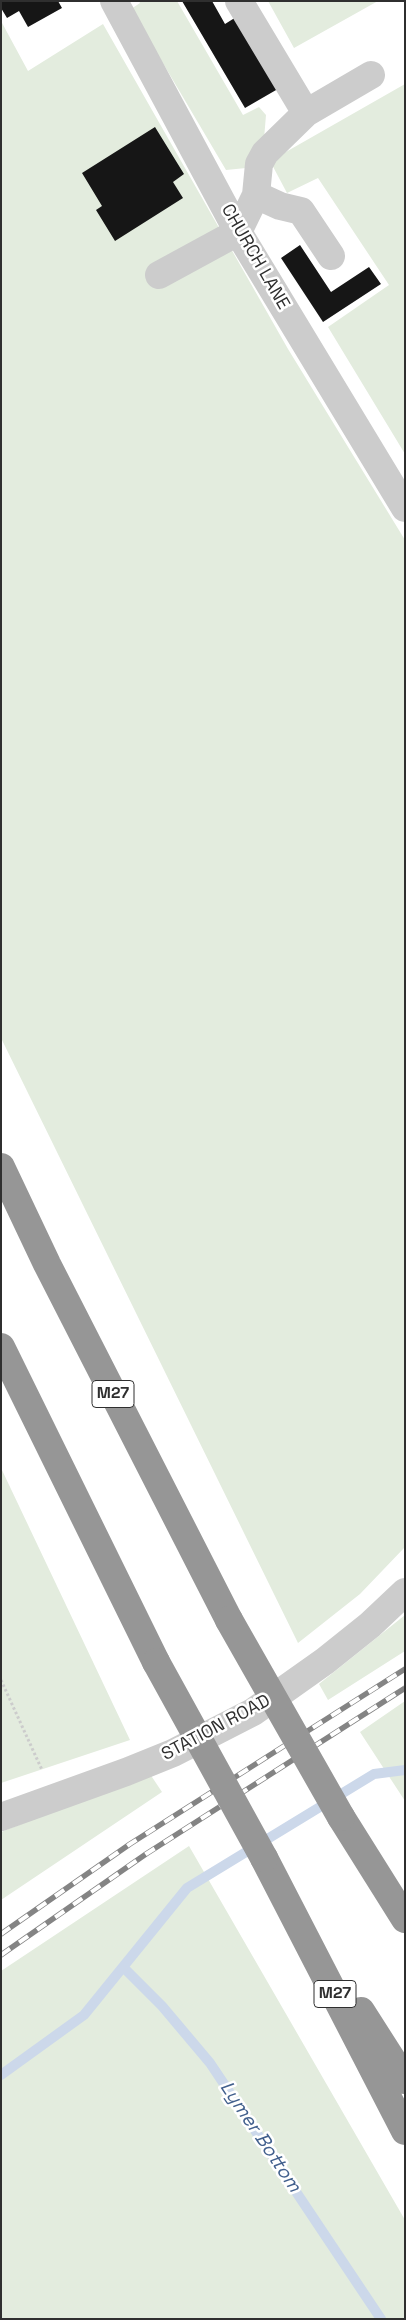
<!DOCTYPE html>
<style>
body{margin:0}
#map{position:relative;width:406px;height:2320px;overflow:hidden;background:#fff;font-family:"Space Grotesk",sans-serif}
canvas{display:block}
.frame{position:absolute;inset:0;border:2px solid #2f2f2f;pointer-events:none}
</style>
<div id="map">
<canvas width="406" height="2320"></canvas>
<div class="frame"></div>
</div>
<script>
const g = document.querySelector('canvas').getContext('2d');
g.lineJoin = 'round';
function paint(path, color) {
  g.fillStyle = color;
  g.fill(path, 'evenodd');
}
function toPath(rows) {
  const path = new Path2D();
  for (const r of rows) {
    path.moveTo(r[0], r[1]);
    for (let i = 2; i < r.length; i += 2) path.lineTo(r[i], r[i + 1]);
  }
  return path;
}
function trace(path, color, width, dash) {
  g.strokeStyle = color;
  g.lineWidth = width;
  g.lineCap = dash ? 'butt' : 'round';
  g.setLineDash(dash || []);
  g.stroke(path);
}
function drawText(font, color, halo, rows, align = 'center') {
  g.font = font + ' "Space Grotesk",sans-serif';
  g.lineWidth = 5;
  g.setLineDash([]);
  g.textBaseline = 'middle';
  g.strokeStyle = halo;
  g.fillStyle = color;
  for (const [text, x, y, turn = 0] of rows) {
    g.save();
    g.translate(x, y);
    g.rotate((+turn || 0) * Math.PI / 180);
    g.textAlign = isNaN(turn) ? turn : align;
    if (halo) g.strokeText(text, 0, 0);
    g.fillText(text, 0, 0);
    g.restore();
  }
}
paint(toPath([
 [139,1,177,1,243,115,259,107,266,115,264,139,246,168,226,170,131,9,140,3],
 [268,1,378,1,294,48],
 [1,21,28,71,103,24,288,349,405,540,405,1547,360,1594,298,1643,1,1038],
 [405,84,405,454,328,327,389,285,318,178,287,193,270,161],
 [1,1468,130,1740,1,1783],
 [405,1615,405,1651,328,1700,319,1684],
 [405,1701,405,1801,360,1732],
 [150,1774,162,1792,1,1900,1,1832],
 [189,1846,405,2220,405,2319,1,2319,1,1971]
]), '#e3ecde');
trace(toPath([
 [123,1967,162,2006,210,2063,381,2319],
 [1,2075,84,2015,187,1888,374,1774,405,1770]
]), '#ccd8ea', 10);
paint(toPath([
 [1,1,58,1,62,8,28,27,19,11,7,18,1,8],
 [182,1,212,1,225,24,241,14,283,86,245,108],
 [155,127,184,174,173,182,183,198,115,241,96,210,102,206,82,173],
 [300,245,331,292,369,267,381,284,323,322,281,258]
]), '#161616');
trace(toPath([
 [1,1680,42,1770]
]), '#ccc', 3, [2.5, 2.5]);
trace(toPath([
 [114,1,238,232,405,508],
 [306,113,371,75],
 [256,195,280,206,301,211,331,256],
 [159,275,238,232,256,195,259,164,265,153,306,113,239,1],
 [1,1817,126,1772,173,1753,253,1712,325,1661,370,1625,405,1592]
]), '#ccc', 28);
trace(toPath([
 [1,1167,47,1264,229,1620],
 [1,1347,156,1662],
 [341,1817,405,1919],
 [264,1858,405,2131],
 [361,2011,405,2080]
]), '#969696', 28);
const rail = toPath([
 [1,1934,130,1844,405,1669],
 [1,1955,146,1854,405,1688]
]);
trace(rail, '#848484', 5.5);
trace(rail, '#fff', 4, [11]);
trace(toPath([
 [229,1620,341,1817],
 [156,1662,264,1858]
]), '#969696', 28);
for (const [x, y, w] of [
 [113,1394,42],
 [335,1994,42]
]) {
  const box = new Path2D();
  box.roundRect(x - w / 2, y - 13.5, w, 27, 4);
  g.fillStyle = '#fff';
  g.fill(box);
  trace(box, '#2f2f2f', 1);
}
drawText('bold 16px', '#2f2f2f', null, [
 ["M27",113,1394],
 ["M27",335,1994]
]);
drawText('18px', '#2f2f2f', '#fff', [
 ["CHURCH LANE",255,257,60],
 ["STATION ROAD",216,1728,-28]
]);
drawText('italic 19px', '#42608d', '#fff', [
 ["Lymer Bottom",260,2137,56]
]);
</script>
